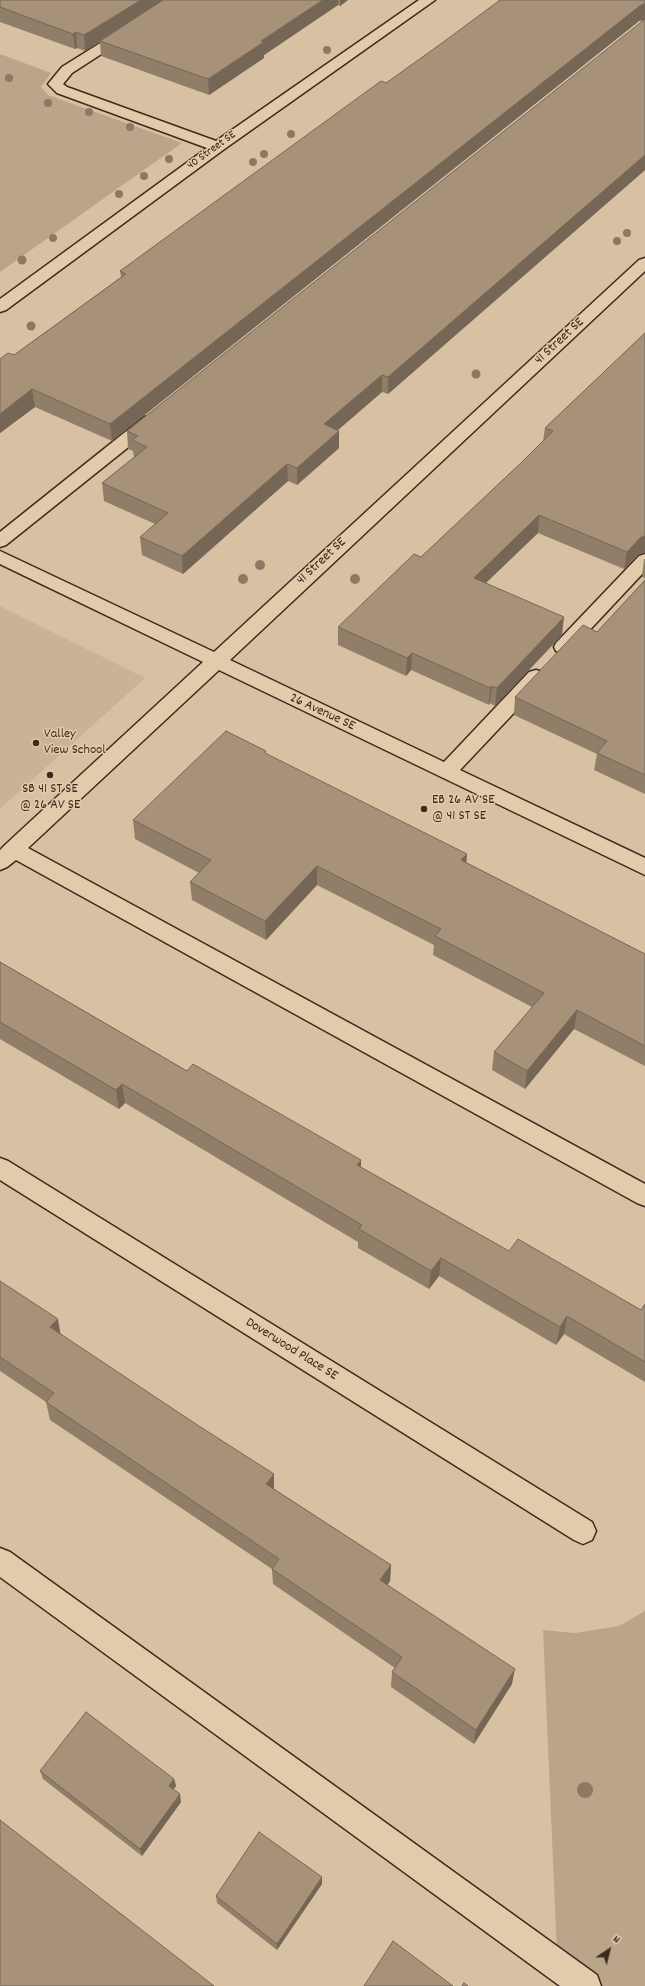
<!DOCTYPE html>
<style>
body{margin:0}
#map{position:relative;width:645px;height:1986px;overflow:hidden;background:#d8c1a3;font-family:Dekko,sans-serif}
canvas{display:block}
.north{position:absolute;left:589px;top:1930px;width:40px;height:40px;-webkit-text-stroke:3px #e2cbab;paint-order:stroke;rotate:35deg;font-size:11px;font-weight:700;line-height:16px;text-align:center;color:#3b2a1e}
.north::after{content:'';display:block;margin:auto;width:14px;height:18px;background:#3b2a1e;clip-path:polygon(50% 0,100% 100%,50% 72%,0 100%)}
</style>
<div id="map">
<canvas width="645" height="1986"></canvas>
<div class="north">N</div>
</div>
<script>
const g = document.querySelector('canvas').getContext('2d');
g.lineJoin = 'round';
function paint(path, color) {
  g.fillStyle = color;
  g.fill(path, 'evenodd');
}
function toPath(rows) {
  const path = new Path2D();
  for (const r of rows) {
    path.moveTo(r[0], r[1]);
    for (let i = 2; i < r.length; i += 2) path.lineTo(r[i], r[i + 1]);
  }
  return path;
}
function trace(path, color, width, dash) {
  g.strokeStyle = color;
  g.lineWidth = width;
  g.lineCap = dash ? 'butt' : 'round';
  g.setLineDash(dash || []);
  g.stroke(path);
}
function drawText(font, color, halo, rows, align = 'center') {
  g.font = font + ' Dekko,sans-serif';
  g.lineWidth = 3;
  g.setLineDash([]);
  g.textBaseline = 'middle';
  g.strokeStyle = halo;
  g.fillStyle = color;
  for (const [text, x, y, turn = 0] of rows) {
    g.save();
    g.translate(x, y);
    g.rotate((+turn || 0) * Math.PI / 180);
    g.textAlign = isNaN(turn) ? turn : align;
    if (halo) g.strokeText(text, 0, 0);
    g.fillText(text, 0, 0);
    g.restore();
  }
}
paint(toPath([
 [0,606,145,678,0,809]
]), '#c9b396');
paint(toPath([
 [0,54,51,73,41,87,48,95,182,143,0,272],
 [645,1611,645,1986,600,1986,557,1954,543,1630,575,1633,619,1626]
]), '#bba58a');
const minor = toPath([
 [169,0,185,0,72,73,63,84,67,87,216,141,419,0,435,0,223,150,6,310,0,312,0,299,207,148,57,93,48,84,62,67,169,0],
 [645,258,645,271,230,660,444,762,529,672,536,670,543,672,546,677,543,682,460,770,645,858,645,875,219,670,28,848,645,1184,645,1206,637,1203,16,860,7,867,0,870,0,850,6,844,203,662,0,564,0,551,214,652,639,260,645,258],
 [150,416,156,417,158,421,156,425,6,545,0,547,0,532,144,417,150,416],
 [645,554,645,571,570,651,563,653,556,651,554,647,556,643,639,556,645,554],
 [0,1158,8,1161,592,1522,596,1531,592,1540,583,1544,574,1540,0,1180,0,1158],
 [0,1548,10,1552,597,1975,601,1986,560,1986,0,1577,0,1548]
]);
trace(minor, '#3b2a1e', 3);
paint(minor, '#e2cbab');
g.fillStyle = '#8c7863';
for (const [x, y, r] of [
 [327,50,4],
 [9,78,4],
 [48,103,4],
 [89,112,4],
 [130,127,4],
 [291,134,4],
 [264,154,4],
 [169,159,4],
 [253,162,4],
 [144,176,4],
 [119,194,4],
 [627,233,4],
 [53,238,4],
 [617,241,4],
 [22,260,4.5],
 [31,326,4.5],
 [476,374,4.5],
 [260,565,5],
 [243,579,5],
 [355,579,5],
 [585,1790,8]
]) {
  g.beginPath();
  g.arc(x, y, r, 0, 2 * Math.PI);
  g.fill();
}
paint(toPath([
 [0,0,348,0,340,6,338,5,264,55,264,58,209,95,101,56,100,42,85,51,77,48,75,49,0,22],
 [645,0,645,170,388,394,382,392,338,430,339,448,297,485,288,481,183,574,142,555,140,537,155,524,104,501,102,483,134,457,133,451,128,449,127,431,644,20,639,21,112,441,35,407,0,433,0,359,14,355,121,277,120,271,386,83],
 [645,333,638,555,624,569,538,533,486,583,562,635,495,706,490,703,489,705,411,670,406,676,338,645,338,627,421,557,523,461,543,441,545,428],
 [644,559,645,559,645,578,642,577],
 [645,580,645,794,594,770,597,754,514,715,515,697,597,632],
 [266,754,466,863,645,954,645,1066,574,1029,525,1089,492,1070,494,1052,532,1007,433,955,434,945,317,885,266,940,192,900,190,882,199,873,135,839,133,820],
 [0,962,187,1071,361,1167,509,1251,641,1310,645,1304,645,1382,564,1334,556,1345,439,1276,429,1289,358,1248,358,1242,125,1103,119,1109,0,1039],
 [0,1281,61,1334,274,1489,391,1565,390,1581,387,1585,512,1684,474,1744,391,1687,392,1672,395,1668,273,1584,272,1569,50,1420,46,1402,0,1371],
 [40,1771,174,1779,176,1786,173,1790,181,1802,142,1856,43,1779],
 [322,1877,322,1884,277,1950,217,1903,216,1896]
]), '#907e68');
paint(toPath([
 [141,0,166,0,100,41,100,42,85,51,84,35],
 [323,0,338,0,338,5,264,55,264,58,209,95,208,79,261,41],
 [340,0,348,0,340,6],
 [645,4,645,20,639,21,112,441,110,424,641,5],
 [76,32,77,48,75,49,73,34],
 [645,155,645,170,388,394,388,377],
 [382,375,382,392,324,442,324,424],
 [32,389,35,407,0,433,0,414],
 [339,431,339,448,297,485,297,468],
 [287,464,288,481,183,574,182,556],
 [539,515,538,533,473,595,474,578],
 [645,536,645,553,638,555,624,569,627,552,641,537],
 [564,617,562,635,495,706,497,688],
 [412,653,411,670,406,676,407,658],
 [492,686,490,703,489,705,490,688],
 [467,854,466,873,461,860],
 [317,866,317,885,266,940,265,921],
 [577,1010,574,1029,525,1089,527,1071],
 [122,1084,125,1103,119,1109,116,1090],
 [361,1160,361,1179,357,1165],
 [441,1258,439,1276,429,1289,431,1271],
 [567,1316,564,1334,556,1345,560,1327],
 [58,1319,61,1337,50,1327],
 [274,1474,274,1491,266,1484],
 [391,1565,390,1581,380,1596,380,1580],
 [515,1669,512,1684,474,1744,476,1730],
 [174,1779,176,1786,170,1794,169,1786],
 [180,1794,181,1802,142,1856,140,1849],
 [322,1877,322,1884,277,1950,277,1944]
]), '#756655');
const building = toPath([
 [0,0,141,0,84,35,76,32,73,34,0,7,0,0],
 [163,0,323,0,261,41,264,42,208,79,100,41,163,0],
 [500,0,645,0,645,4,641,5,110,424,32,389,0,414,0,359,8,353,14,355,126,274,120,271,381,81,386,83,442,43,500,0],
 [645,19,645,155,388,377,382,375,324,424,339,431,297,468,287,464,182,556,140,537,168,513,102,483,147,447,132,440,138,436,127,431,645,19],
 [645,333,645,536,641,537,627,552,539,515,474,578,564,617,497,688,492,686,490,688,412,653,407,658,338,627,414,554,421,557,523,461,553,431,545,428,645,333],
 [645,580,645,775,597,753,607,741,515,697,583,625,597,632,645,580],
 [226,731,266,751,265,753,467,854,461,860,645,954,645,1046,577,1010,527,1071,494,1052,544,993,435,936,441,929,317,866,265,921,190,882,211,860,133,820,226,731],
 [0,962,187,1071,193,1064,361,1160,357,1165,509,1251,518,1239,641,1310,645,1304,645,1362,567,1316,560,1327,441,1258,431,1271,359,1229,362,1225,122,1084,116,1090,0,1022,0,962],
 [0,1281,58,1319,50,1327,199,1426,274,1474,266,1484,391,1565,380,1580,515,1669,476,1730,392,1672,402,1657,272,1569,279,1559,46,1402,54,1393,0,1357,0,1281],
 [86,1712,174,1779,169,1786,180,1794,140,1849,40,1771,86,1712],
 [0,1820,214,1986,0,1986,0,1820],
 [259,1832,322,1877,277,1944,216,1896,259,1832],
 [393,1941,453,1986,364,1986,393,1941],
 [464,1983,468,1986,462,1986,464,1983]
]);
paint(building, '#a79279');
trace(building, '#756655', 1);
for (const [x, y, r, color] of [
 [36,743,4,"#3b2a1e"],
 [50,775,4,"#3b2a1e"],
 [424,809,4,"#3b2a1e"]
]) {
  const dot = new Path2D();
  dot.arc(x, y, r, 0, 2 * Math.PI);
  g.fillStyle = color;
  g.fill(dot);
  trace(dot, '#e2cbab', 1.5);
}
drawText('12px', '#3b2a1e', '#e2cbab', [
 ["40 Street SE",212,151,-36]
]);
drawText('14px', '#3b2a1e', '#e2cbab', [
 ["41 Street SE",560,342,-43],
 ["41 Street SE",322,562,-43],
 ["26 Avenue SE",322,713,25],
 ["Doverwood Place SE",291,1350,32]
]);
drawText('14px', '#3b2a1e', '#e2cbab', [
 ["Valley",44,735],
 ["View School",44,751],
 ["SB 41 ST SE",50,790,"center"],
 ["@ 26 AV SE",50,806,"center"],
 ["EB 26 AV SE",432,801],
 ["@ 41 ST SE",432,817]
], 'left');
</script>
